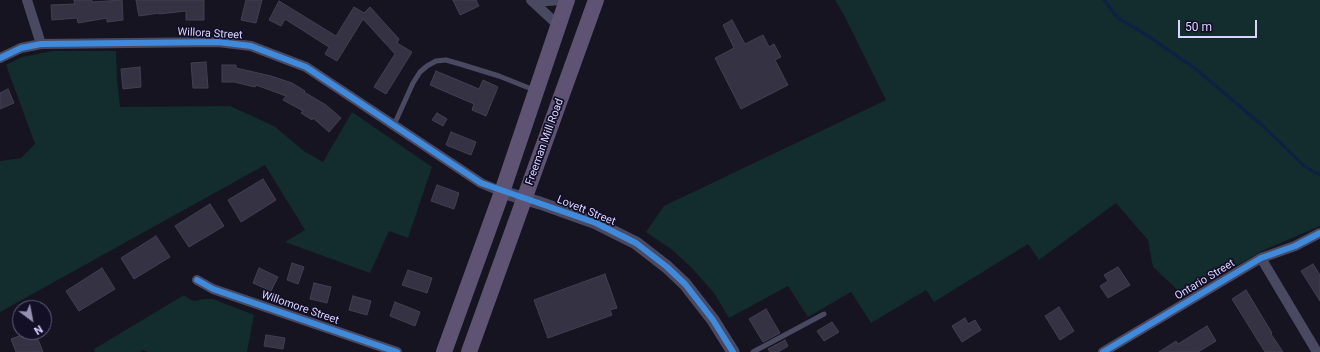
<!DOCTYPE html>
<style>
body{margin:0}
#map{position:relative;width:1320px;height:352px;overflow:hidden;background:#161421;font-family:Roboto,sans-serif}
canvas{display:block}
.north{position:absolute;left:12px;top:300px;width:40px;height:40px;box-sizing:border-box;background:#130f26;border:1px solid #625e7d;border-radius:50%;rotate:148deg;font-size:11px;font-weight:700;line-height:16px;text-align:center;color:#d9d4ff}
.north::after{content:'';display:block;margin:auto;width:14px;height:18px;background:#9591b1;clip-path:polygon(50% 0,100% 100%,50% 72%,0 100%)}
.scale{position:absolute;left:1178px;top:20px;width:79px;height:18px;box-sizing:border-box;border:2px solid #d9d4ff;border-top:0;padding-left:5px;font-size:12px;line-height:14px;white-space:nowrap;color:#d9d4ff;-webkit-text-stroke:3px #130f26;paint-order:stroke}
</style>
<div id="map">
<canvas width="1320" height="352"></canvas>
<div class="north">N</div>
<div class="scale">50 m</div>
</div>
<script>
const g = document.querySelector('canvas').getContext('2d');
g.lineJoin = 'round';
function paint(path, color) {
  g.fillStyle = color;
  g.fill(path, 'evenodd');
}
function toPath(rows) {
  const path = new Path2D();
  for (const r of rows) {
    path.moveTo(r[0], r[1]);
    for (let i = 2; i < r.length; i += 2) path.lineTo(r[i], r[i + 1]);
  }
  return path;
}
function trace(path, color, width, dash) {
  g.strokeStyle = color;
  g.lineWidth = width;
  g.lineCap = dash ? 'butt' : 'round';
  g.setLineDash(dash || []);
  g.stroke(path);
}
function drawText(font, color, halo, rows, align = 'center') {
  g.font = font + ' Roboto,sans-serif';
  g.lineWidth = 3.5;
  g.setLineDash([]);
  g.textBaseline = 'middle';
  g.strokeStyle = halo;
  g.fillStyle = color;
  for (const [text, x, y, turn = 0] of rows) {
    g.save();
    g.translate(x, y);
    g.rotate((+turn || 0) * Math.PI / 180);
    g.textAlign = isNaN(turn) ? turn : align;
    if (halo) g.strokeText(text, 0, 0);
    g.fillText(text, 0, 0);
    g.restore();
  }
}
paint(toPath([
 [835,0,1320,0,1320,226,1262,251,1184,296,1153,267,1148,240,1116,203,1039,260,1028,244,934,302,926,290,871,323,851,292,808,317,788,286,729,318,714,293,691,267,671,249,646,232,664,206,886,100,844,15],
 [53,51,116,51,117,79,120,107,230,106,274,126,304,151,323,162,352,112,432,167,408,238,389,231,370,273,285,242,305,230,265,165,0,312,0,161,21,158,35,144,6,65,22,57],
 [184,295,189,299,194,301,204,299,213,299,254,315,247,352,147,352,143,350,141,352,95,352,94,349]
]), '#132c2d');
trace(toPath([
 [1104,0,1118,18,1142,32,1196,69,1264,127,1304,166,1320,175]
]), '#0d2144', 3);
const building = toPath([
 [74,0,92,0,92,2,122,0,123,20,107,22,107,18,78,23,77,18,52,20,51,5,75,4,74,0],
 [136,0,204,0,204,20,186,20,186,11,159,14,159,13,139,16,136,0],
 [246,0,262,0,256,23,241,20,246,0],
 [453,0,476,0,479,6,460,15,453,0],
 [279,1,336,36,354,7,364,13,370,7,399,39,397,43,412,52,386,94,374,87,395,54,363,19,337,61,325,54,329,47,285,19,281,26,269,20,279,1],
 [732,20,745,44,763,35,769,47,774,44,781,57,775,60,788,85,741,109,715,58,734,48,723,25,732,20],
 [206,62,208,88,193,88,191,63,206,62],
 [222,65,236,65,236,68,271,76,292,83,305,91,304,92,326,105,341,118,329,132,313,118,312,120,301,113,303,111,283,100,286,96,256,85,255,87,234,82,222,82,222,65],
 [140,67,141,87,123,89,121,69,140,67],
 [436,71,479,89,483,80,498,87,486,116,472,110,474,104,430,85,436,71],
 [8,89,14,103,0,109,0,93,8,89],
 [437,113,447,119,443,126,432,120,437,113],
 [451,132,476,142,471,155,446,145,451,132],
 [263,179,276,200,241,222,228,200,263,179],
 [437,185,459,193,454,209,431,201,437,185],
 [210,204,224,226,189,247,175,226,210,204],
 [156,236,170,257,134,279,121,258,156,236],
 [292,263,304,267,298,284,287,280,292,263],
 [1313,264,1320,275,1320,301,1301,271,1313,264],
 [1118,267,1130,285,1108,298,1100,286,1108,281,1104,275,1118,267],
 [102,268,115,289,79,311,66,291,102,268],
 [259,268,278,277,271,291,253,283,259,268],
 [408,270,432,278,427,293,402,285,408,270],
 [605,274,617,308,610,310,612,315,548,338,534,300,605,274],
 [314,283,331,287,327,303,310,299,314,283],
 [1246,290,1272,333,1271,334,1283,352,1265,352,1232,299,1246,290],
 [353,296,371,301,367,315,349,310,353,296],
 [395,302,420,312,415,326,390,316,395,302],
 [1059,307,1074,331,1060,340,1045,316,1059,307],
 [766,309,780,333,763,342,749,319,766,309],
 [965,318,968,324,975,320,981,330,962,342,952,326,965,318],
 [832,322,839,332,824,341,817,331,832,322],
 [1207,326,1216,341,1198,352,1159,352,1176,341,1178,344,1207,326],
 [30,332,35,332,43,352,16,352,11,339,30,332],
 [266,335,285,338,283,349,264,346,266,335],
 [785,340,788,346,778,352,770,352,768,349,785,340]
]);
paint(building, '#343243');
trace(building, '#433f54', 1);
trace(toPath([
 [394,125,413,83,420,72,427,66,436,61,446,60,460,64,499,76,534,90],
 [753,352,824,314]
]), '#4a4962', 5);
trace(toPath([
 [27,0,41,44],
 [531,0,558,25],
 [534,2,561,0],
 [0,58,21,48,41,44,218,42,251,46,306,67,481,183,502,192],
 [1261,258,1317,352],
 [197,280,213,289,397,352],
 [1103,352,1261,258,1295,246,1320,233]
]), '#4a4962', 10);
trace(toPath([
 [502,192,540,203,596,223,636,243,667,267,685,284,713,320,733,352]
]), '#4a4962', 13);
trace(toPath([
 [444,352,502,192,567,0],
 [469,352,596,0]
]), '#5e5373', 16);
trace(toPath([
 [0,58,21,48,41,44,218,42,251,46,306,67,481,183,596,223,636,243,667,267,685,284,713,320,733,352],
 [197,280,213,289,397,352],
 [1103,352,1261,258,1295,246,1320,233]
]), '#408adc', 6);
drawText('11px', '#d9d4ff', '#130f26', [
 ["Willora Street",210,34,3],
 ["Freeman Mill Road",545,142,-70],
 ["Lovett Street",586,211,22],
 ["Ontario Street",1205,280,-31],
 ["Willomore Street",300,308,19]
]);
</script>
